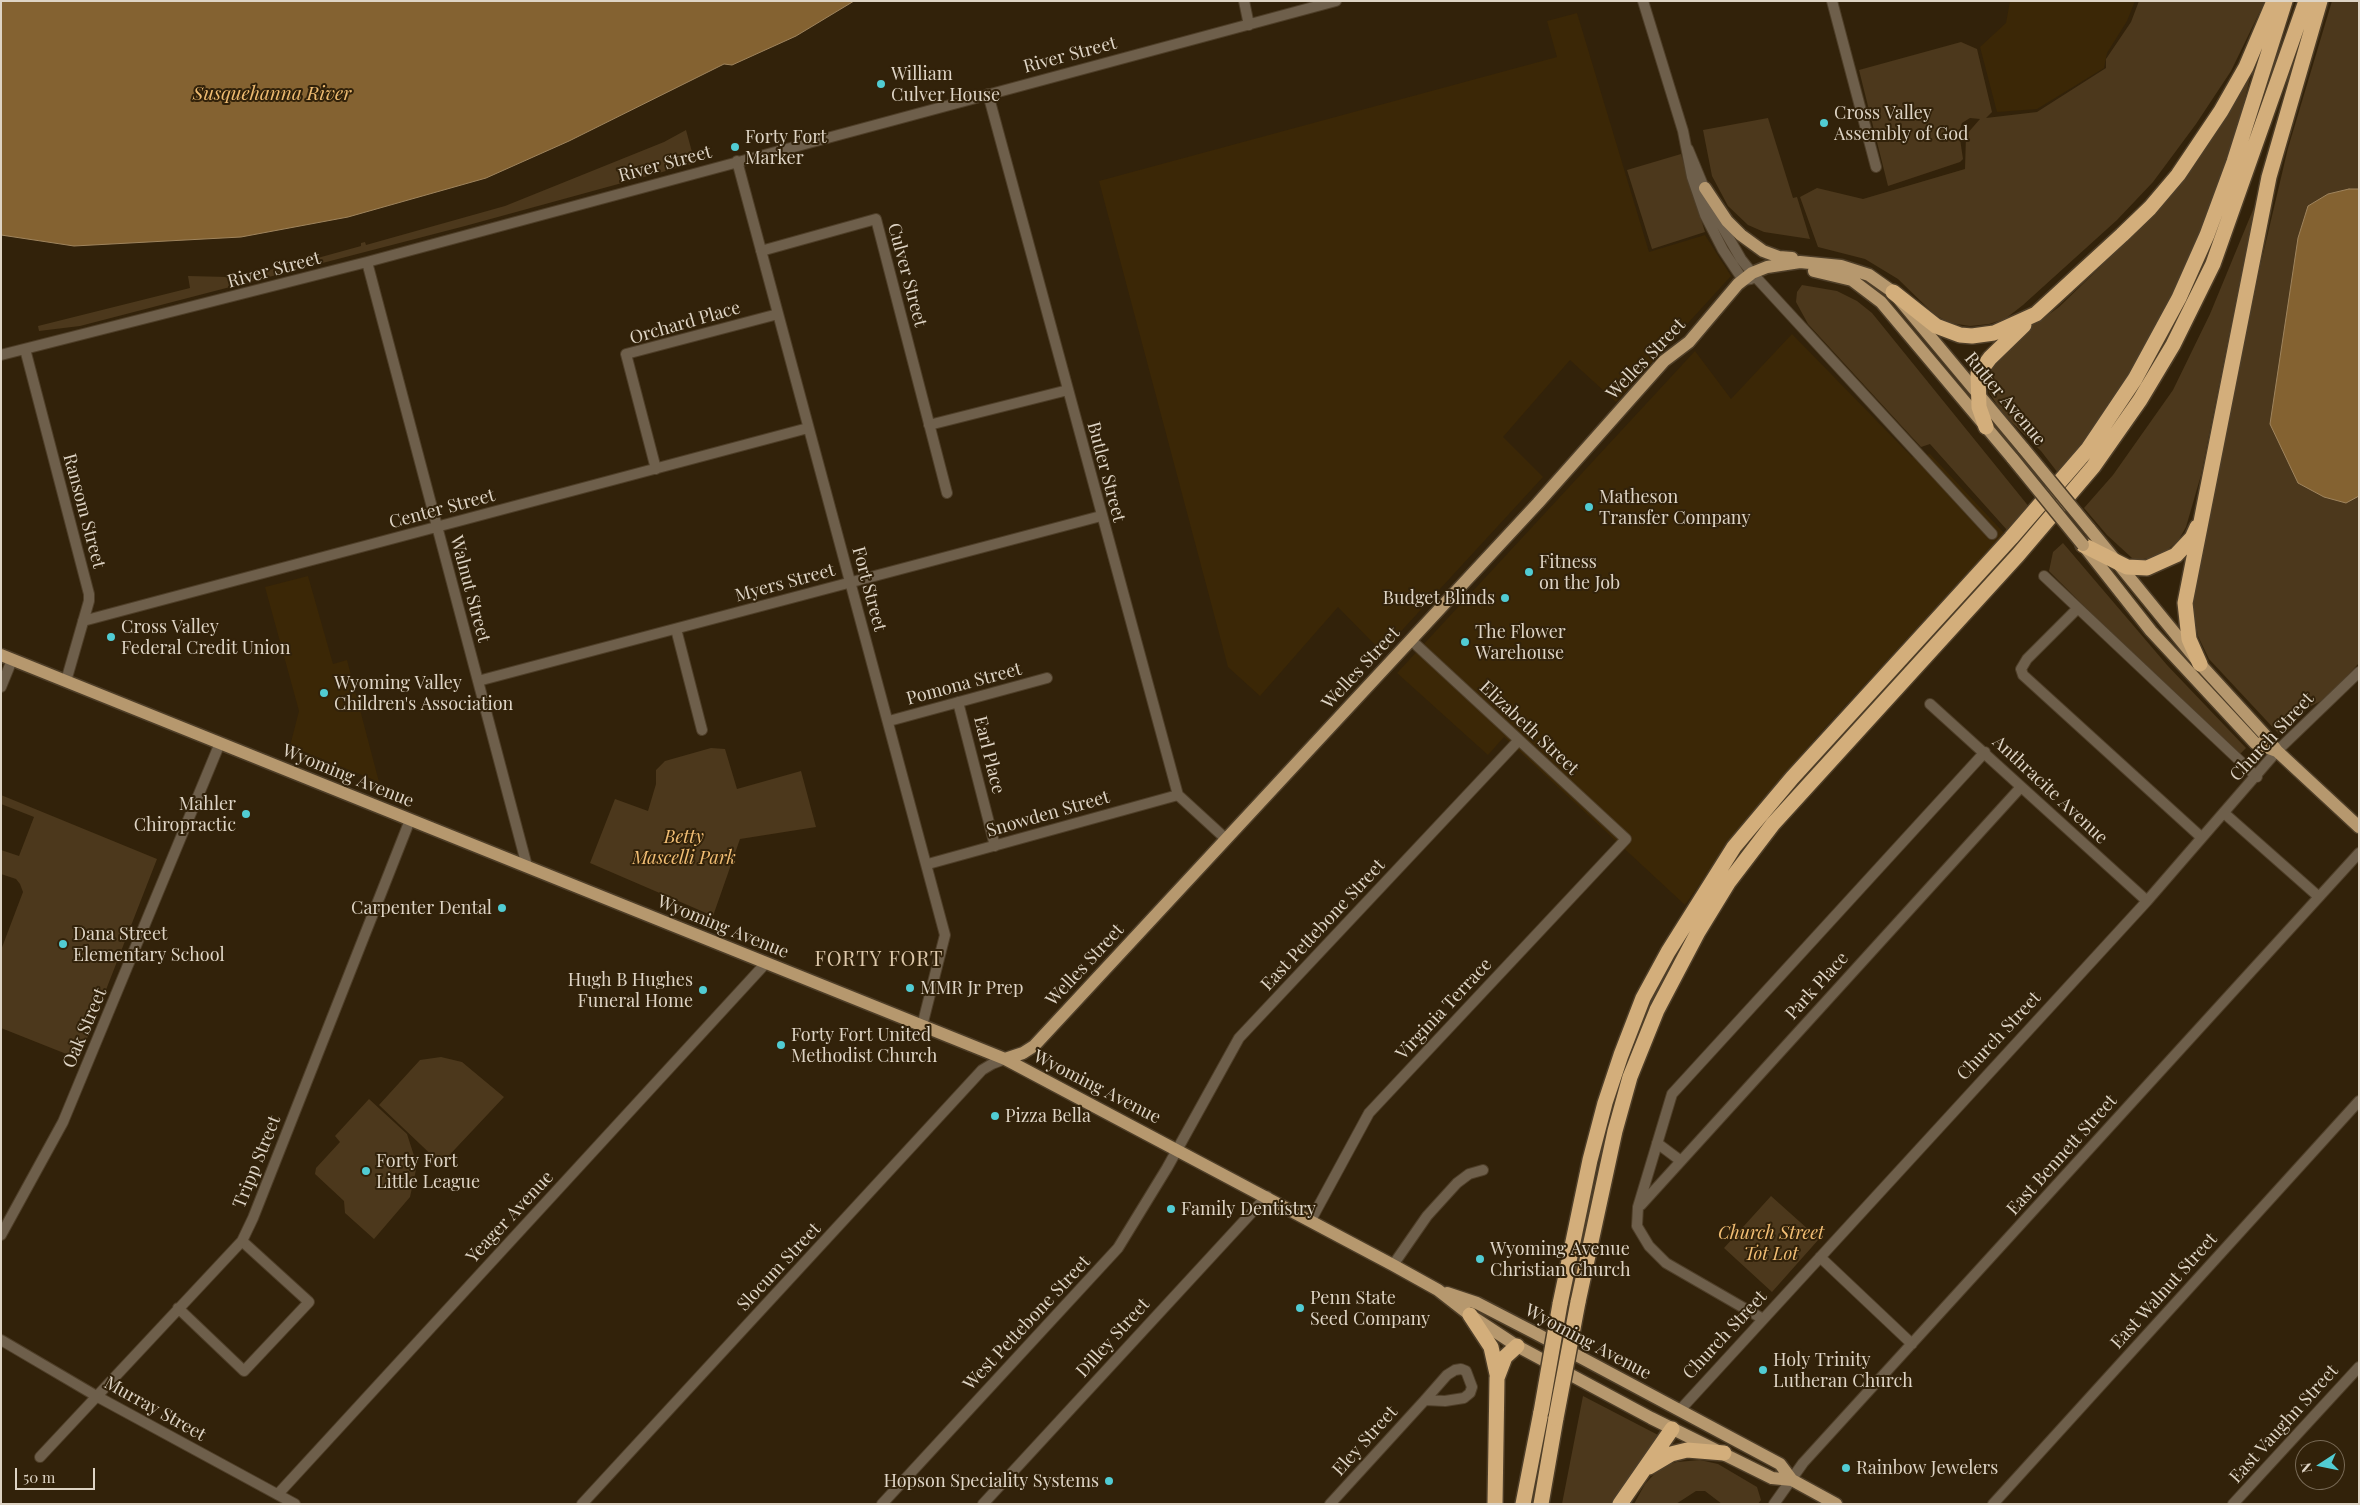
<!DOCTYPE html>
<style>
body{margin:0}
#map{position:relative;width:2360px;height:1505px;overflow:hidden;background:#32220a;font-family:"Playfair Display",serif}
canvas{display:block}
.frame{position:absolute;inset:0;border:2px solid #ded4c5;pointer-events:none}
.north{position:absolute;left:2295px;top:1440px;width:50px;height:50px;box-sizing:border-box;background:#32220a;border:1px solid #776955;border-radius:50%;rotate:259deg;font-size:14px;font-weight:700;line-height:20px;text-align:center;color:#ded4c5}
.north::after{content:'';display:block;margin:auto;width:18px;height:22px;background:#51ccd3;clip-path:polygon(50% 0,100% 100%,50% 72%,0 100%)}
.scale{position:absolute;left:15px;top:1468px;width:80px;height:22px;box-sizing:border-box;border:2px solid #ded4c5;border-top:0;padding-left:6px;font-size:15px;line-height:18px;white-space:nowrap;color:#ded4c5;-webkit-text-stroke:4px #32220a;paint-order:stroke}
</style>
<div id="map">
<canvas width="2360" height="1505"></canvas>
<div class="frame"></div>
<div class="north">N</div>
<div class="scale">50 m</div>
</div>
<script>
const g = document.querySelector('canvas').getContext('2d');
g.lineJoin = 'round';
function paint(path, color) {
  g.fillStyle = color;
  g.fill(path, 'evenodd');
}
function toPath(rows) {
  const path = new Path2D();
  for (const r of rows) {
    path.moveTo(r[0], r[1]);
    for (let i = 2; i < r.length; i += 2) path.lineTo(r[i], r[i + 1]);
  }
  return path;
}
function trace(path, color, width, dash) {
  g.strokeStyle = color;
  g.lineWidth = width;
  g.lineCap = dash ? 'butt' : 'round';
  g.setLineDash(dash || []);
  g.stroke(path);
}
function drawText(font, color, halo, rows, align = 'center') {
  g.font = font + ' "Playfair Display",serif';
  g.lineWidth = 4;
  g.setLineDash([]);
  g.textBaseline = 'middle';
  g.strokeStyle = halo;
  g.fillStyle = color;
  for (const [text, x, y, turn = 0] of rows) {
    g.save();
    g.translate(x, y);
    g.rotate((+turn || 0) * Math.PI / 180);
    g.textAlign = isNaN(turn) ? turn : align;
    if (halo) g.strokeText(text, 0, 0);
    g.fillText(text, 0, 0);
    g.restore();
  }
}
paint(toPath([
 [2010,1,2135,1,2127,21,2107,53,2104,68,2037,109,1997,112,1980,47,2006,23],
 [1577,13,1649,252,1705,235,1731,276,1616,402,1570,360,1503,437,1543,477,1382,652,1338,607,1260,696,1228,667,1099,181,1557,57,1547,21],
 [1792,334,1912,457,1930,454,2004,533,1819,734,1741,826,1685,905,1504,737,1488,755,1397,673,1695,351,1731,399],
 [308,576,333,664,347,660,379,782,290,746,299,711,265,587]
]), '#3b2706');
paint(toPath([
 [2139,1,2265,1,2231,71,2196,124,2153,182,2117,220,2023,305,2005,319,1989,324,1970,326,1951,323,1935,315,1898,279,1865,259,1818,247,1800,197,1817,188,1863,199,1965,169,1966,135,1980,119,1970,118,1962,123,1959,132,1963,159,1960,162,1888,186,1859,70,1961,42,1977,49,1992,112,1986,118,2037,112,2106,68,2106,59,2131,22],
 [2332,1,2359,1,2359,663,2327,698,2309,707,2286,732,2279,734,2209,659,2198,636,2194,613,2194,598,2260,267,2288,148],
 [2252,69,2236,137,2202,229,2167,310,2127,382,2091,434,2058,473,2041,451,2002,413,1989,392,1986,384,1988,376,1993,367,2028,327,2037,323,2059,307,2148,221,2185,176,2230,112],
 [1768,118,1793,198,1797,197,1810,239,1764,232,1748,225,1728,206,1712,176,1703,130],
 [686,130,695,163,465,226,80,326,39,331,38,326,190,288,188,276,228,277,285,267,361,246,361,243,365,242,366,245,505,206,664,142],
 [1681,154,1705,232,1652,249,1627,170],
 [2255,205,2201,475,2186,527,2178,541,2160,556,2138,560,2132,558,2107,535,2084,508,2113,475,2173,390,2210,314],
 [1802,285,1837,291,1857,301,1872,313,2030,508,2007,530,1930,444,1921,447,1808,324,1796,302,1797,292],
 [2063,543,2167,665,2246,748,2240,754,2149,671,2049,571,2053,552],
 [711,748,725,749,737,789,801,771,816,827,740,839,713,916,590,863,615,799,648,811,656,784,656,770,665,761],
 [1,795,157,859,79,1059,1,1028,1,950,23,892,20,884,16,879,1,874,1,850,19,856,34,817,1,804],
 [441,1057,462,1062,504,1097,441,1164,379,1105,420,1060],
 [369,1099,407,1134,417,1165,410,1197,374,1239,345,1213,344,1201,315,1174,316,1168,340,1142,335,1136],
 [1771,1196,1819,1239,1772,1292,1724,1248],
 [1583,1396,1660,1436,1613,1504,1562,1504],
 [1700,1460,1718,1464,1757,1487,1761,1500,1758,1504,1722,1504,1705,1491,1696,1491,1676,1504,1634,1504,1645,1484,1661,1467,1677,1462]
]), '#4c381c');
const water = toPath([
 [1,1,854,1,796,36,732,65,724,64,569,141,486,178,348,217,241,237,74,246,1,235,1,1],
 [2349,189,2359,189,2359,496,2346,503,2324,497,2298,483,2270,424,2298,238,2308,206,2328,194,2349,189]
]);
paint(water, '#846231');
trace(water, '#9f845d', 1);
const minor = toPath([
 [1244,1,1249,25],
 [1643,1,1683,131,1692,177,1705,215,1723,250,1743,280,1751,279],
 [1832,1,1876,167],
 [988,94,1178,795,1226,839],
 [1688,149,1715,214,1741,259,1752,273,1992,534],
 [737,161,945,935,922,1026],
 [761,251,876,219,947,493],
 [367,262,527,866],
 [25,349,89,594,89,601,66,681],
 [1,355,367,262,1336,1],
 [929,425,1068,390],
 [656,469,626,354,778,314],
 [2044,576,2257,777],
 [2078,608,2027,659,2021,669,2023,675,2201,837],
 [83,621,808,428],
 [676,629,702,730],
 [478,681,1101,516],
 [1,687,12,660],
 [958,702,995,846],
 [1930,704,2147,901],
 [889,721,1047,678],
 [2224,813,2319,897],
 [928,864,1178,795],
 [1657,1143,1681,1161],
 [1641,1205,2021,787],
 [1311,1220,1369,1113,1626,839,1411,640],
 [1,1235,63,1122,220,743],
 [1820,1257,1912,1344],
 [1393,1265,1427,1216,1457,1183,1469,1174,1483,1170],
 [178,1308,244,1371,309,1302,242,1241],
 [1763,1319,1666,1263,1649,1246,1637,1226,1638,1207,1672,1094,1985,752],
 [1,1340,98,1397,295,1504],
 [1680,1410,2147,901,2277,751,2359,672],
 [40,1457,242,1241,253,1218,410,820],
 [278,1494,766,963],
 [582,1504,982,1070,992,1064,1005,1059],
 [882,1504,1118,1248,1167,1168,1239,1038,1518,741],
 [983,1504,1267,1196],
 [1330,1504,1425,1400,1447,1375,1455,1370,1461,1369,1466,1371,1472,1387,1470,1393,1464,1398,1445,1401,1425,1400],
 [1774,1504,1803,1463,2359,853],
 [1993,1504,2359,1101],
 [2233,1504,2359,1367]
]);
const major = toPath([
 [1705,188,1727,221,1741,235,1763,251,1779,257,1792,258],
 [1814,271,1852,280,1881,302,2013,459],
 [2089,528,2200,664,2264,734,2277,751,2359,827],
 [2084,546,2151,631,2255,743,2277,751],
 [1,655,1005,1059,1393,1265,1438,1290,1470,1315,1517,1346,1651,1418,1772,1478,1792,1480,1836,1504],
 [1005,1059,1023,1053,1034,1046,1538,503,1664,361,1689,342,1738,284,1752,273,1767,267,1800,262,1841,266,1869,275,1893,292,2024,449],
 [1447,1293,1477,1303,1537,1334,1780,1464,1792,1480]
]);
const highway = toPath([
 [1893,292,1936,326,1960,335,1972,336,1994,333,2036,314,2122,235,2150,208,2178,175,2221,111,2246,67,2274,1],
 [1986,427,1979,407,1978,374,1990,358,2024,325],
 [2083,545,2127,567,2147,568,2176,555,2192,538,2197,527],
 [2200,664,2189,639,2185,603,2269,177,2320,1],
 [1578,1302,1615,1131,1630,1077,1657,1010,1698,932,1728,883,1773,824,2018,555,2093,467,2140,400,2173,345,2213,264,2306,1],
 [1560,1304,1590,1160,1605,1103,1621,1055,1643,998,1668,952,1734,847,1792,778,2011,538,2088,449,2135,379,2179,298,2207,235,2234,162,2285,1],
 [1470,1315,1491,1347,1497,1374],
 [1649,1467,1671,1454,1687,1450,1724,1453],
 [1495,1504,1497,1378,1505,1357,1517,1346],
 [1523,1504,1541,1412],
 [1541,1504,1556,1418],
 [1620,1504,1672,1429]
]);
trace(minor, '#4e3e28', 12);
trace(major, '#4e3e28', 15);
trace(highway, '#4e3e28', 18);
trace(minor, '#6e5f4b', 10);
trace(major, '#b6986e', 12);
trace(highway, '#d3ae7b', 15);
const majorBridge = toPath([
 [2024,449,2089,528],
 [2013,459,2083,545]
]);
const highwayBridge = toPath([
 [1541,1412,1560,1304],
 [1556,1418,1578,1302]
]);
trace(majorBridge, '#4e3e28', 15, []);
trace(highwayBridge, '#4e3e28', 18, []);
trace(majorBridge, '#b6986e', 12);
trace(highwayBridge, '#d3ae7b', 15);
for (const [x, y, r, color] of [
 [881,84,5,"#51ccd3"],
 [1824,123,5,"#51ccd3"],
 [735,147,5,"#51ccd3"],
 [1589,507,5,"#51ccd3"],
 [1529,572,5,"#51ccd3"],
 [1505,598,5,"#51ccd3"],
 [111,637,5,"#51ccd3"],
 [1465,642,5,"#51ccd3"],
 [324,693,5,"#51ccd3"],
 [246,814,5,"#51ccd3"],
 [502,908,5,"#51ccd3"],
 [63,944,5,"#51ccd3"],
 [910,988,5,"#51ccd3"],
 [703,990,5,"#51ccd3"],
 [781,1045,5,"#51ccd3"],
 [995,1116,5,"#51ccd3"],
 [366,1171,5,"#51ccd3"],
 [1171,1209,5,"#51ccd3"],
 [1480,1259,5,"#51ccd3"],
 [1300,1308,5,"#51ccd3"],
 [1763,1370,5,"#51ccd3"],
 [1846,1468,5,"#51ccd3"],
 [1109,1481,5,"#51ccd3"]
]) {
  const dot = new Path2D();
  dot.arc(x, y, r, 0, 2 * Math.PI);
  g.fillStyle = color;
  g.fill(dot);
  trace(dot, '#32220a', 2);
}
drawText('18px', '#ded4c5', '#32220a', [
 ["River Street",1070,55,-15],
 ["River Street",665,164,-15],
 ["River Street",274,270,-15],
 ["Culver Street",907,275,75],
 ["Orchard Place",685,323,-16],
 ["Welles Street",1646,359,-46],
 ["Rutter Avenue",2005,399,50],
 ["Butler Street",1106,472,75],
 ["Center Street",442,509,-15],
 ["Ransom Street",84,511,75],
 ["Myers Street",785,583,-15],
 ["Walnut Street",470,589,75],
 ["Fort Street",869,589,75],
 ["Welles Street",1361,668,-47],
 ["Pomona Street",964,684,-15],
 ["Elizabeth Street",1529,728,43],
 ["Church Street",2272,737,-47],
 ["Earl Place",989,755,76],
 ["Wyoming Avenue",348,776,22],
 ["Anthracite Avenue",2050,790,43],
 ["Snowden Street",1048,814,-16],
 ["East Pettebone Street",1323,925,-47],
 ["Wyoming Avenue",723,927,22],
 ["Welles Street",1085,965,-47],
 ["Park Place",1817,986,-48],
 ["Virginia Terrace",1444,1009,-47],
 ["Oak Street",85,1028,-67],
 ["Church Street",1999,1036,-47],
 ["Wyoming Avenue",1097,1087,27],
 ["East Bennett Street",2062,1155,-48],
 ["Tripp Street",257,1162,-68],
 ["Yeager Avenue",510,1217,-47],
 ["Slocum Street",779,1267,-47],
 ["East Walnut Street",2164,1291,-48],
 ["West Pettebone Street",1027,1323,-47],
 ["Church Street",1725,1335,-47],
 ["Dilley Street",1113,1338,-48],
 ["Wyoming Avenue",1588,1342,28],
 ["Murray Street",155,1409,29],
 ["East Vaughn Street",2284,1424,-48],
 ["Eley Street",1365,1441,-48]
]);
drawText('18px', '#ded4c5', '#32220a', [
 ["William",891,74],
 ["Culver House",891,95],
 ["Cross Valley",1834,113],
 ["Assembly of God",1834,134],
 ["Forty Fort",745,137],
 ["Marker",745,158],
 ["Matheson",1599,497],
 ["Transfer Company",1599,518],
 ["Fitness",1539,562],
 ["on the Job",1539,583],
 ["Budget Blinds",1495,598,"right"],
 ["Cross Valley",121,627],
 ["Federal Credit Union",121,648],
 ["The Flower",1475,632],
 ["Warehouse",1475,653],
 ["Wyoming Valley",334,683],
 ["Children's Association",334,704],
 ["Mahler",236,804,"right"],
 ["Chiropractic",236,825,"right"],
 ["Carpenter Dental",492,908,"right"],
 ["Dana Street",73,934],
 ["Elementary School",73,955],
 ["Hugh B Hughes",693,980,"right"],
 ["Funeral Home",693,1001,"right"],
 ["MMR Jr Prep",920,988],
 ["Forty Fort United",791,1035],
 ["Methodist Church",791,1056],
 ["Pizza Bella",1005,1116],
 ["Forty Fort",376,1161],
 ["Little League",376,1182],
 ["Family Dentistry",1181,1209],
 ["Wyoming Avenue",1490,1249],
 ["Christian Church",1490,1270],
 ["Penn State",1310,1298],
 ["Seed Company",1310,1319],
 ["Holy Trinity",1773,1360],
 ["Lutheran Church",1773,1381],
 ["Rainbow Jewelers",1856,1468],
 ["Hopson Speciality Systems",1099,1481,"right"]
], 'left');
drawText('italic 18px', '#f2be74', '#32220a', [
 ["Betty",684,837],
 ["Mascelli Park",684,858],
 ["Church Street",1771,1233],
 ["Tot Lot",1771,1254]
]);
drawText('italic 19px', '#eebb71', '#32220a', [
 ["Susquehanna River",272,94]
]);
g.letterSpacing = '1px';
drawText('20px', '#dec9ac', '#32220a', [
 ["FORTY FORT",879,960]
]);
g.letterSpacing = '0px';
</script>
